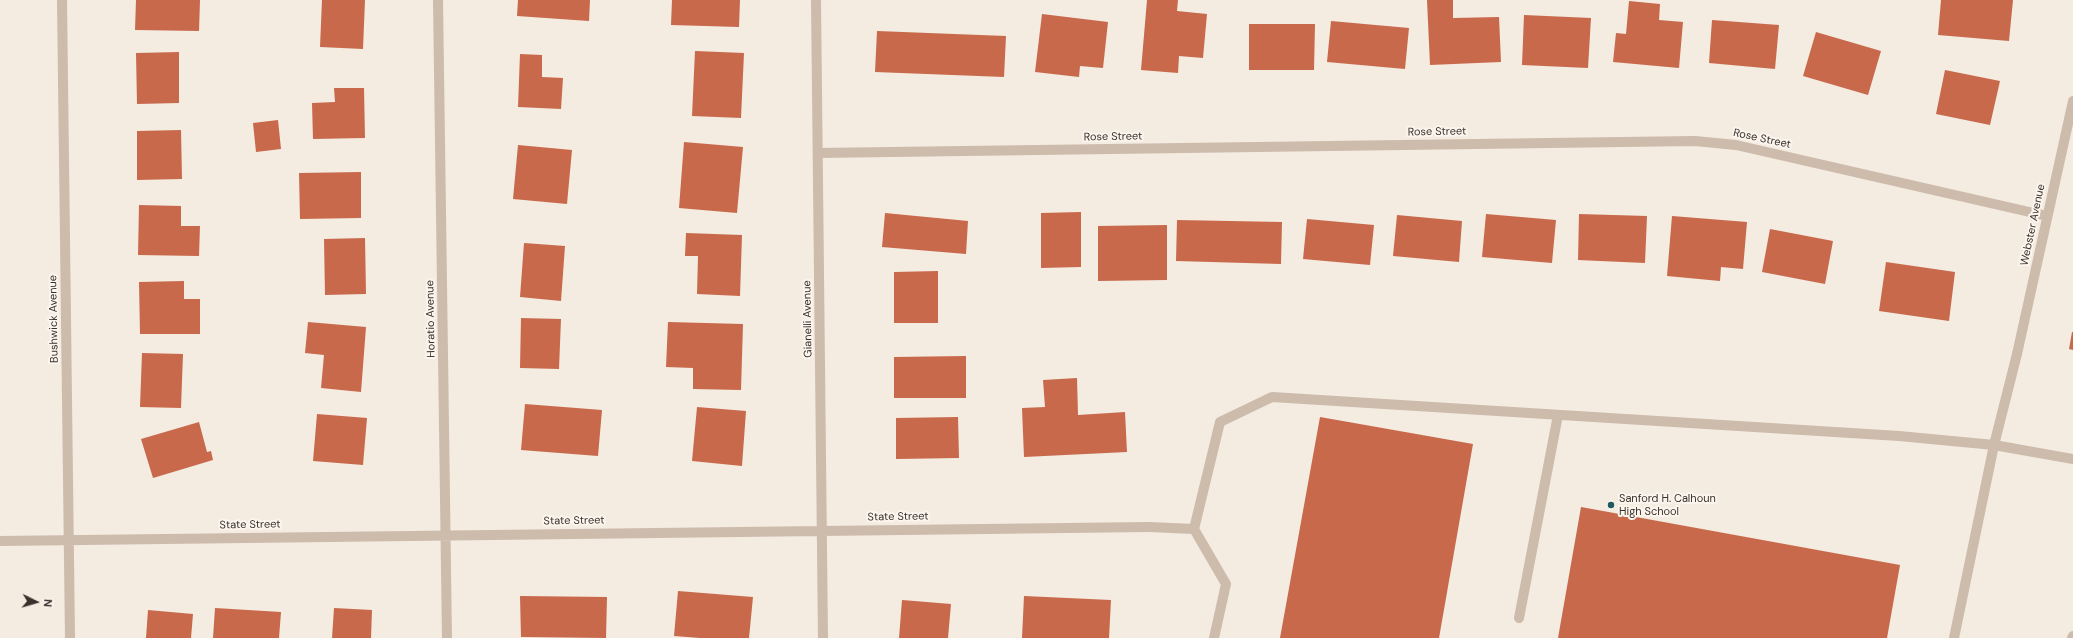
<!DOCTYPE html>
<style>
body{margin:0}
#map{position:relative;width:2073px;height:638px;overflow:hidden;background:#f4ebe1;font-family:"DM Sans",sans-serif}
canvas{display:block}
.north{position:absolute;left:16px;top:582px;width:40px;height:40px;-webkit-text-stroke:3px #fbf5ee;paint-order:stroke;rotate:95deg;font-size:11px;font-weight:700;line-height:16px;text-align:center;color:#3b302b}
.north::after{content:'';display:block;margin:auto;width:14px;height:18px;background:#3b302b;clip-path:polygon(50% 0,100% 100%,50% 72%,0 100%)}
</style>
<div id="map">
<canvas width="2073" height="638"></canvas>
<div class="north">N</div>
</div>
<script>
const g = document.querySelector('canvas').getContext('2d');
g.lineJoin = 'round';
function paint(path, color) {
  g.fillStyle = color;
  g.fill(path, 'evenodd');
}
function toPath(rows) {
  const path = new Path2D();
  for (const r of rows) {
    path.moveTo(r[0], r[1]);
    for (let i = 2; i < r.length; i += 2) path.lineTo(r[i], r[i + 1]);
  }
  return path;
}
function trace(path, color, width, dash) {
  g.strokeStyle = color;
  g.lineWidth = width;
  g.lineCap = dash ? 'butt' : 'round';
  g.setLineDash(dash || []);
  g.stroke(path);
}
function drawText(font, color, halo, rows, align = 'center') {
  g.font = font + ' "DM Sans",sans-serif';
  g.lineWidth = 4;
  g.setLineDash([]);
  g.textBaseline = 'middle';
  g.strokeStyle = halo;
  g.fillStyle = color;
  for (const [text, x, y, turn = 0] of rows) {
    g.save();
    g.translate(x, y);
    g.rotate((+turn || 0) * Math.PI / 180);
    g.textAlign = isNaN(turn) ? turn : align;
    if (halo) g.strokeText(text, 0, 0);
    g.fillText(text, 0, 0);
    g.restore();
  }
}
paint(toPath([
 [136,0,200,0,199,31,135,30],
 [322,0,365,0,363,49,320,47],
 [518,0,590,0,589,21,517,16],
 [672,0,740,0,739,27,671,25],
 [1147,0,1178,0,1177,11,1207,14,1203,58,1179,56,1178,73,1141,70],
 [1427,0,1453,0,1453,18,1499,17,1501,62,1430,65],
 [1941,0,2013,0,2009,41,1938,35],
 [1629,1,1660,4,1659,20,1683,22,1679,68,1613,62,1616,33,1626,34],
 [1042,14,1108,22,1103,68,1080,66,1079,77,1035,72],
 [1524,15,1591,18,1588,68,1522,65],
 [1712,20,1779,25,1775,69,1709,63],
 [1331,21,1409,28,1405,69,1327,62],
 [1249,24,1315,24,1314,70,1249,70],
 [877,31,1006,36,1004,77,875,72],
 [1816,32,1881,51,1868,95,1803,76],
 [695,51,744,53,741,118,692,116],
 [179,52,179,103,137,104,136,53],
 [520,54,542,55,542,77,563,78,561,109,518,107],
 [1945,70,2000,81,1990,125,1936,114],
 [334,88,364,88,365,138,313,139,312,103,335,102],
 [278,120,281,149,256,152,253,123],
 [181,130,182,179,137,180,137,131],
 [684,142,743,147,737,213,679,208],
 [518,145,572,150,567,204,513,199],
 [361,172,361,218,300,219,299,173],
 [139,205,181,206,181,226,200,226,199,256,138,255],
 [1081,212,1081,267,1041,268,1041,213],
 [885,213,968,221,966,254,882,247],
 [1486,214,1556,220,1552,263,1482,257],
 [1579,214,1647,216,1645,263,1578,260],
 [1397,215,1462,221,1459,262,1393,256],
 [1672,216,1747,222,1743,269,1721,267,1720,281,1667,276],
 [1307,219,1374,225,1370,265,1303,259],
 [1177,220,1282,222,1281,264,1176,261],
 [1167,225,1167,280,1098,281,1098,226],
 [1770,229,1833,241,1825,284,1762,272],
 [686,233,742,235,740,296,697,294,698,256,685,256],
 [365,238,366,294,325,295,324,239],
 [524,243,565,246,561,301,520,297],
 [1886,262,1955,272,1949,321,1879,311],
 [938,271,938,323,894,323,894,272],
 [184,281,184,299,200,299,200,334,140,334,139,282],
 [521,318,561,319,559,369,520,368],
 [308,322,366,327,361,392,321,388,324,355,305,353],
 [668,322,743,324,741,390,693,389,693,368,666,367],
 [2072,332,2073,332,2073,350,2069,349],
 [142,353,183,354,181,408,140,407],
 [966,356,966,398,894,398,894,357],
 [1077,378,1078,415,1125,412,1127,452,1024,457,1022,408,1045,407,1043,380],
 [525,404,602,410,598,456,521,450],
 [697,407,746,411,742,466,692,461],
 [317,414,367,418,363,465,313,461],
 [958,417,959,458,896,459,896,418],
 [1320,417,1473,444,1439,638,1280,638],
 [199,422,207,452,211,451,213,460,153,478,141,439],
 [1581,507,1900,565,1887,638,1558,638],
 [678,591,753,597,749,638,700,638,674,636],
 [520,596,607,597,606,638,521,637],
 [1024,596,1111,600,1109,638,1022,638],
 [902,600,951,604,948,638,899,638],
 [215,608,281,612,279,638,213,638],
 [334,608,372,610,371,638,332,638],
 [148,610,193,614,191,638,146,638]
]), '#c8694b');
trace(toPath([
 [1149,527,1194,529,1220,422,1272,397,1899,436,1994,445,2073,459],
 [1194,529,1226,584,1214,638],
 [1519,618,1558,415],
 [1954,638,1994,445,2017,354],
 [2072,638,2073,636]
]), '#cdbbac', 10);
trace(toPath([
 [62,0,70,638],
 [438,0,447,638],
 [816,0,823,638],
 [818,153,1695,141,1736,145,2047,216],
 [2017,354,2073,101],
 [0,541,1149,527]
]), '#cdbbac', 10);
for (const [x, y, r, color] of [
 [1611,505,4,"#1f5a5e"]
]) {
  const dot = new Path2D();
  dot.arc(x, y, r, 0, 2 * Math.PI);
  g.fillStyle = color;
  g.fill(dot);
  trace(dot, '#fbf5ee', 1.5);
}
drawText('11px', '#3b302b', '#fbf5ee', [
 ["Rose Street",1437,132,-1],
 ["Rose Street",1113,137,-1],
 ["Rose Street",1762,139,12],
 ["Webster Avenue",2033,225,-78],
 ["Bushwick Avenue",54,319,-91],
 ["Horatio Avenue",431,319,-91],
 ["Gianelli Avenue",808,319,-91],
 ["State Street",898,517,-1],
 ["State Street",574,521,-1],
 ["State Street",250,525,-1]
]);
drawText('11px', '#3b302b', '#fbf5ee', [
 ["Sanford H. Calhoun",1619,499],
 ["High School",1619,512]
], 'left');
</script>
